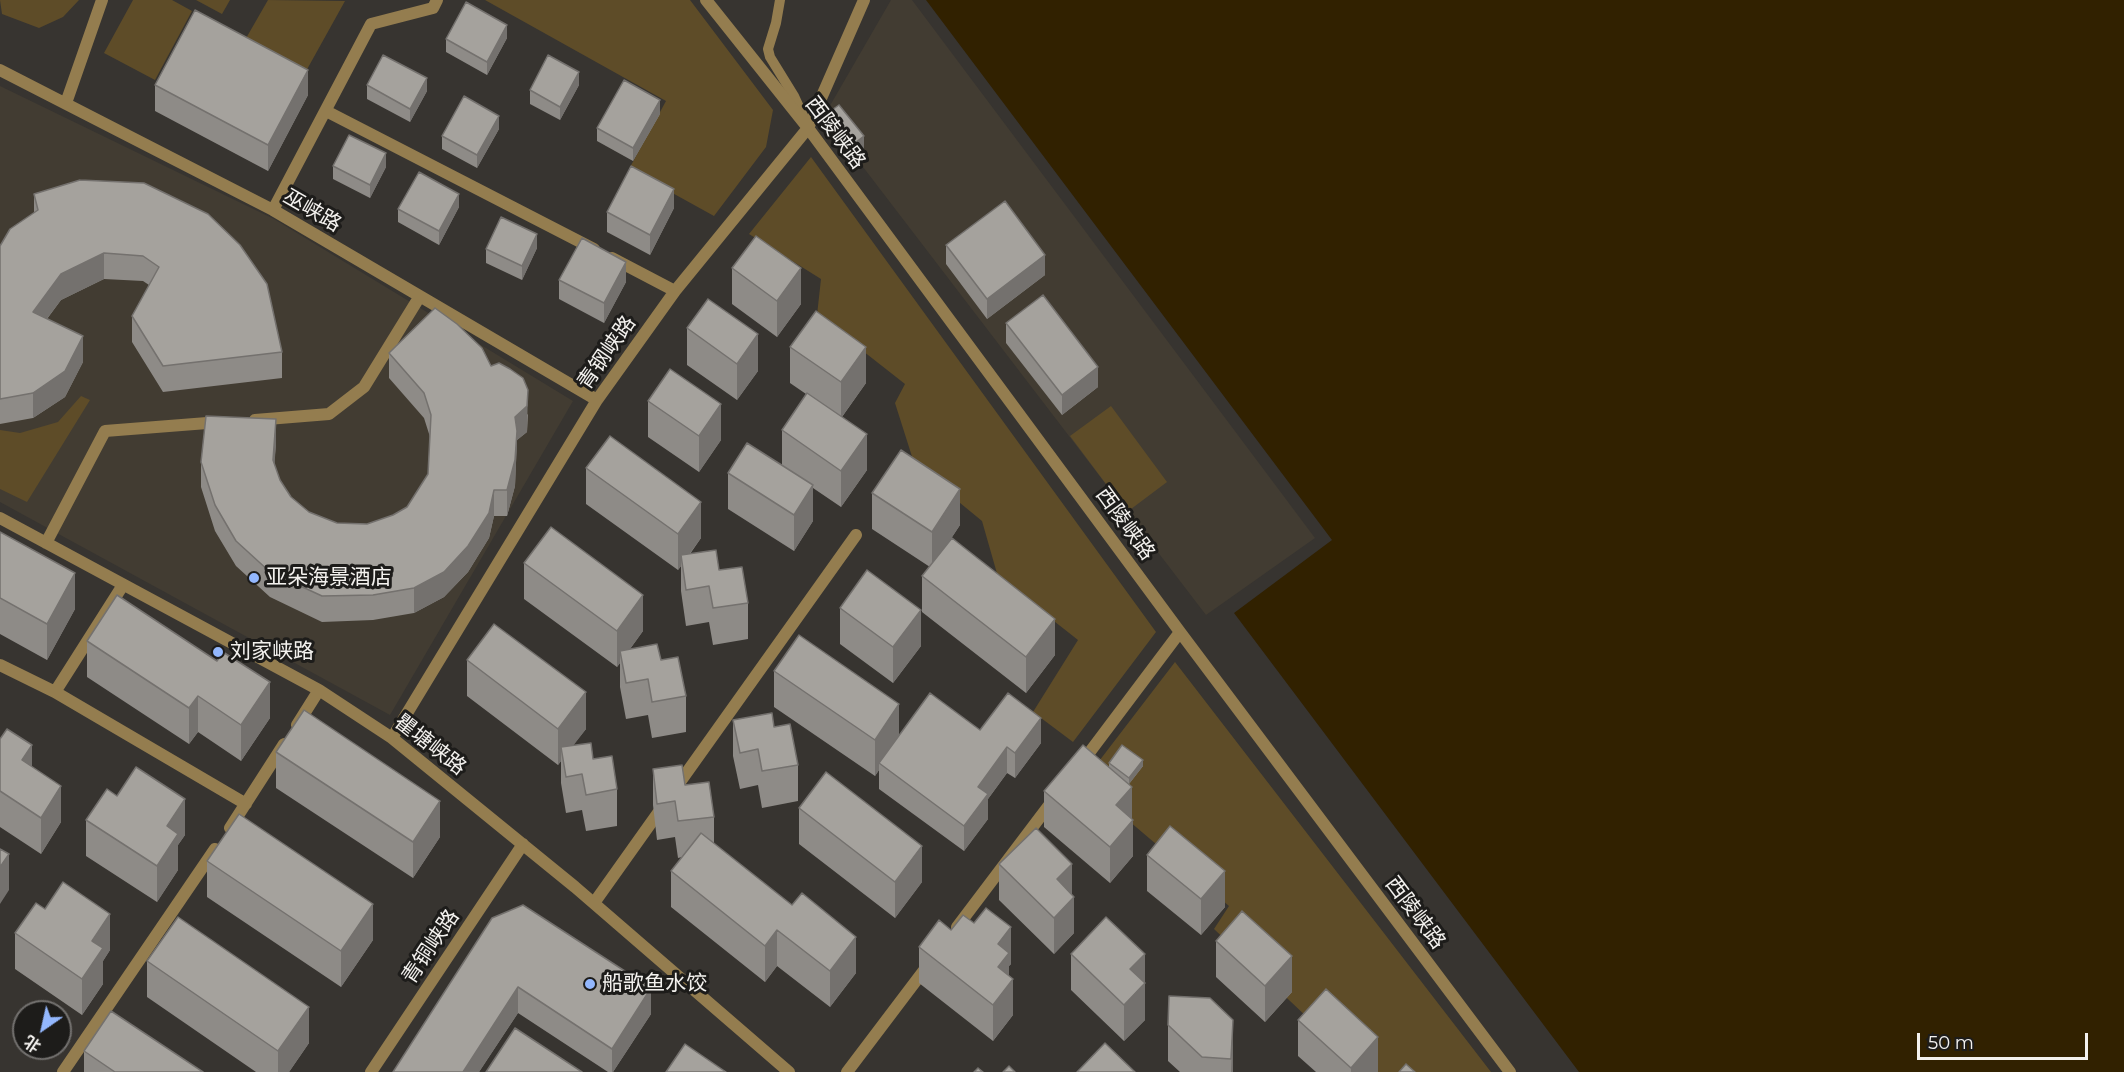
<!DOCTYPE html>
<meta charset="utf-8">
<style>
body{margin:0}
#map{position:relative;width:2124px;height:1072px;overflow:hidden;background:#373430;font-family:Montserrat,"Noto Sans SC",sans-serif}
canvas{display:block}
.north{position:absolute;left:12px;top:1000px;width:60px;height:60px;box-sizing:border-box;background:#1d1c1a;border:2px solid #73716f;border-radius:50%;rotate:214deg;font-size:16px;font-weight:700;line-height:24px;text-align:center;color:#f3f1ee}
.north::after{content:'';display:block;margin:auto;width:21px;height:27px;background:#93b7fd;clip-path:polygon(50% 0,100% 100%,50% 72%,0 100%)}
.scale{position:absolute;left:1917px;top:1033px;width:171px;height:27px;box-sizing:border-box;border:3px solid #f3f1ee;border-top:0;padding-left:8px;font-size:18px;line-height:21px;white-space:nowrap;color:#f3f1ee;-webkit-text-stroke:4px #1d1c1a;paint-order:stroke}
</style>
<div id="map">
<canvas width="2124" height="1072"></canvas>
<div class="north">北</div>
<div class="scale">50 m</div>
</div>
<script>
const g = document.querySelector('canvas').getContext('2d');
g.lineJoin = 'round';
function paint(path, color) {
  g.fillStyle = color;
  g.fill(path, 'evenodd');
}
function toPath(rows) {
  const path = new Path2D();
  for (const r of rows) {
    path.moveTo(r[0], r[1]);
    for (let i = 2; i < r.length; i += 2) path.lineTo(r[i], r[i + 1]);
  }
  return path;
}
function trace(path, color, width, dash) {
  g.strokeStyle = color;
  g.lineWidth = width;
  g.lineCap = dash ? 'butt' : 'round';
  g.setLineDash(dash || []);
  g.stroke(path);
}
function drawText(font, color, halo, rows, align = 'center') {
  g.font = font + ' Montserrat,"Noto Sans SC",sans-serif';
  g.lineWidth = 6;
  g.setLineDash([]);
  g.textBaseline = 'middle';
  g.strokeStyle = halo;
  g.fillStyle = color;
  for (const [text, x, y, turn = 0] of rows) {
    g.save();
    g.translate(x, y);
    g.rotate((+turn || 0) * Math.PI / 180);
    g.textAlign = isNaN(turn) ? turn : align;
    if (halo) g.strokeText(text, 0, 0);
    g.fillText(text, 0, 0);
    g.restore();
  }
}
paint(toPath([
 [891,0,912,0,1315,538,1206,615,824,116],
 [0,86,274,219,573,401,390,715,0,502]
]), '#423c32');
paint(toPath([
 [0,0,79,0,63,17,39,28,2,14],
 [133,0,172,0,192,11,155,80,104,53],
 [196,0,230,0,222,14],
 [268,0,345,1,305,73,245,40],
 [485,0,690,0,773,110,766,147,714,216,629,169,666,101],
 [811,157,1156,632,1073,742,1033,712,1078,640,998,577,982,521,915,466,895,403,905,384,817,315,821,279,749,234],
 [81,396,90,400,27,502,0,489,0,430,20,433,58,422],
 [1111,406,1167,482,1127,512,1070,436],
 [1175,662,1491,1072,1365,1072,1214,929,1229,906,1083,782]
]), '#5e4c28');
paint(toPath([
 [926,0,2124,0,2124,1072,1579,1072,1234,613,1332,540]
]), '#312100');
trace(toPath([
 [780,0,776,23,768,49,770,57,794,96,805,120]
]), '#947d4f', 10);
trace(toPath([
 [706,0,808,128,1180,632,1510,1072],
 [0,70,273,210,597,400],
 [66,103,102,0],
 [326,111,594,249],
 [273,210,371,24,433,8,437,0],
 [612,258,675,291],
 [255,420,329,414,364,387,420,296],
 [0,518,319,690,392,738,575,887,789,1072],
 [46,543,105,431,220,422],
 [0,665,55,692,246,804],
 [55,692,123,585],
 [297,725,319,690],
 [392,738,597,400,675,291,808,128,864,0],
 [1080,765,1180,632],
 [675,789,856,535],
 [230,828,284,744],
 [594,903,663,806],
 [957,927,1053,800],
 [63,1072,215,849],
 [371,1072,523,844],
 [847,1072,928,965]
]), '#947d4f', 12);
paint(toPath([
 [507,38,487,75,446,52,446,39],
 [155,85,308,95,268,171,155,111],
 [367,85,427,91,410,122,367,99],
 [579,85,560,120,530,104,530,90],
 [660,114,633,161,597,141,597,128],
 [826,114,864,150,851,159,826,128],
 [499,129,477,168,442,149,442,136],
 [333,166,386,167,370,198,333,179],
 [80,180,282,352,282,378,163,392,132,342,132,316,149,285,143,281,104,279,61,300,47,319,83,362,65,397,33,418,0,424,0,246,34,213,34,194],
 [459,207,439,245,398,222,398,209],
 [674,208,650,255,607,232,607,212],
 [946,245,1045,275,987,319,946,264],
 [537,248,522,280,486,263,486,249],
 [732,268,801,304,777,337,732,304],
 [559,280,626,282,604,323,559,299],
 [1006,323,1098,387,1062,415,1006,343],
 [687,328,758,371,737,400,687,365],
 [790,347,866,383,842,417,867,470,841,507,813,488,813,521,794,551,728,509,728,473,782,465,782,430,806,394,790,383],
 [389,353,491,366,528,415,527,432,517,440,515,486,507,516,494,516,489,538,468,572,444,597,414,613,373,620,322,622,270,597,236,566,215,531,201,487,201,462,276,444,274,465,280,480,291,497,309,512,337,523,367,524,393,515,407,507,428,474,430,437,424,418,389,378],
 [648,401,721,440,699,472,648,437],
 [586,468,701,538,690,554,719,570,748,603,748,639,713,645,709,622,686,626,681,591,681,566,678,570,586,504],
 [872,493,960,525,946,546,1055,655,1026,693,922,612,922,576,930,567,872,529],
 [0,532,75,609,47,660,0,634],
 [524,563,643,631,630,649,661,660,686,696,686,732,652,738,648,715,626,719,620,687,620,663,617,667,524,599],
 [840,608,921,646,893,683,840,644],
 [87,641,270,718,241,761,198,732,189,744,87,677],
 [467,660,586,729,573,745,593,759,617,789,617,826,586,831,582,810,566,813,561,783,561,761,558,765,467,696],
 [774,671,899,735,980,730,1041,743,1015,778,1007,773,988,799,988,819,964,851,879,789,879,770,875,776,774,707],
 [733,720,774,727,798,765,798,801,762,808,758,785,740,789,733,756],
 [0,739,32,767,61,822,41,854,0,827],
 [276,752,440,837,413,878,276,788],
 [1109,763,1143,766,1129,784,1133,856,1110,883,1044,827,1044,791,1109,768],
 [653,769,685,785,714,817,714,843,856,973,830,1007,777,966,765,982,671,907,671,871,682,857,678,858,675,837,657,840,653,805],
 [117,796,185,835,178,845,178,870,157,902,86,856,86,820],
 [799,808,922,882,895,918,799,844],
 [1147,855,1225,907,1201,935,1147,891],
 [207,861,373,940,341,987,207,897],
 [999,864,1072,895,1074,933,1054,954,999,900],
 [492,918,651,1014,613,1072,608,1072,518,1013,479,1072,393,1072],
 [951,930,1011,964,1009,966,1009,976,1013,1015,993,1041,919,983,919,947],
 [15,933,110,950,103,961,103,984,82,1015,15,969],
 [1216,941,1292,992,1265,1022,1216,977],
 [1071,954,1145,954,1145,1020,1124,1041,1071,990],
 [147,961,309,1043,289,1072,256,1072,147,997],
 [1298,1020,1378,1072,1316,1072,1298,1056],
 [1168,1025,1233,1056,1233,1072,1180,1072,1168,1061],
 [84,1051,203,1072,84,1072]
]), '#8e8b87');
paint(toPath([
 [507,25,507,38,487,75,487,62],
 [308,70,308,95,268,171,268,145],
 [579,72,579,85,560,120,560,107],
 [427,78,427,91,410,122,410,109],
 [660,100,660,114,633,161,633,148],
 [499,116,499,129,477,168,477,155],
 [864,136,864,150,851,159,851,146],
 [386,153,386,167,370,198,370,185],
 [674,189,674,208,650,255,650,235],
 [459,194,459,207,439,245,439,231],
 [537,234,537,248,522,280,522,266],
 [104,253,104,279,61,300,33,337,33,312,61,274],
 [1045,255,1045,275,987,319,987,299],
 [626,262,626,282,604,323,604,303],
 [801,268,801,304,777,337,777,301],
 [758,334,758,371,737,400,737,364],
 [83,336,83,362,65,397,33,418,33,393],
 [866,347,866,383,841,418,841,382],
 [1098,367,1098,387,1062,415,1062,395],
 [528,390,527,432,517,440,515,486,507,516,507,490,515,417],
 [721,404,721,440,699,472,699,436],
 [276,419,276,444,273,485,273,460],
 [867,434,867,470,841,507,841,471],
 [813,485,813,521,794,551,794,515],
 [960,489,960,525,932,568,932,532],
 [494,490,494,516,489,538,468,572,444,597,414,613,414,588],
 [701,502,701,538,682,564,681,555,681,566,678,570,678,534],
 [75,573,75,609,47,660,47,624],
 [643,595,643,631,622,660,620,651,620,663,617,667,617,631],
 [921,610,921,646,893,683,893,647],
 [1055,619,1055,655,1026,693,1026,657],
 [270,682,270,718,241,761,241,725],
 [586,692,586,729,563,759,561,747,561,761,558,765,558,729],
 [198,696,198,732,189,744,189,708],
 [899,704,899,740,879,763,879,770,875,776,875,740],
 [1041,718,1041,743,1015,778,1015,753],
 [32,745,32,781,22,760],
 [1007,747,1007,773,988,799,988,819,964,851,964,826,978,787],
 [1143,760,1143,766,1129,784,1129,778],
 [61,786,61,822,41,854,41,818],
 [1132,787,1132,822,1133,820,1133,856,1110,883,1110,847,1116,805],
 [185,799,185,835,178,845,178,870,157,902,157,866,167,826],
 [440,801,440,837,413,878,413,842],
 [922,846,922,882,895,918,895,882],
 [9,854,9,890,0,904,0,867],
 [1072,864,1072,899,1074,897,1074,933,1054,954,1054,918,1057,879],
 [1225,871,1225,907,1201,935,1201,899],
 [373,904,373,940,341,987,341,951],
 [110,914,110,950,103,961,103,984,82,1015,82,979,92,941],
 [1011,927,1011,964,1009,966,1009,985,1013,979,1013,1015,993,1041,993,1005,998,944],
 [777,930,777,966,765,982,765,946],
 [856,937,856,973,830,1007,830,971],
 [1145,954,1145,1020,1124,1041,1124,1005,1130,969],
 [1292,956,1292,992,1265,1022,1265,986],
 [518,987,518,1013,479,1072,463,1072],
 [651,988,651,1014,613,1072,612,1072,612,1049],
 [309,1007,309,1043,289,1072,278,1072,278,1051],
 [1233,1020,1233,1072,1231,1072],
 [1378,1037,1378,1072,1351,1072,1351,1068]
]), '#74716e');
const building = toPath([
 [466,2,507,25,487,62,446,39,466,2],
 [195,10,308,70,268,145,155,85,195,10],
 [383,55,427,78,410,109,367,85,383,55],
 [548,55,579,72,560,107,530,90,548,55],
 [624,80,660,100,633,148,597,128,624,80],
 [464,96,499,116,477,155,442,136,464,96],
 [839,105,864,136,851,146,826,114,839,105],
 [349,135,386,153,370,185,333,166,349,135],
 [631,166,674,189,650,235,607,212,631,166],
 [419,172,459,194,439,231,398,209,419,172],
 [80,180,144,183,208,214,240,245,267,284,282,352,163,366,132,316,159,267,143,256,104,253,61,274,33,312,83,336,65,371,33,393,0,399,0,246,10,229,38,210,34,194,80,180],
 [1005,201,1045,255,987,299,946,245,1005,201],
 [501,217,537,234,522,266,486,249,501,217],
 [756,236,801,268,777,301,732,268,756,236],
 [582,238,626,262,604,303,559,280,582,238],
 [1043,295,1098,367,1062,395,1006,323,1043,295],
 [708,299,758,334,737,364,687,328,708,299],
 [435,308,457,324,482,348,491,366,499,363,510,369,523,378,528,390,527,406,515,417,517,431,515,460,507,490,494,490,489,513,468,546,444,572,414,588,373,595,322,596,270,572,236,541,215,505,201,462,206,416,276,419,273,460,280,480,291,497,309,512,337,523,367,524,393,515,407,507,428,474,431,415,424,393,389,353,435,308],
 [816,311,866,347,841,382,790,347,816,311],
 [670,369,721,404,699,436,648,401,670,369],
 [807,393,867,434,841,471,782,430,807,393],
 [610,436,701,502,678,534,586,468,610,436],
 [747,443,813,485,794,515,728,473,747,443],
 [901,450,960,489,932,532,872,493,901,450],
 [551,527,643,595,617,631,524,563,551,527],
 [0,532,75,573,47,624,0,598,0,532],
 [952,538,1055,619,1026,657,922,576,952,538],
 [716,550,719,570,742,567,748,603,713,608,709,586,686,590,681,555,716,550],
 [867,570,921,610,893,647,840,608,867,570],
 [117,595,217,661,223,652,270,682,241,725,198,696,189,708,87,641,117,595],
 [494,624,586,692,558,729,467,660,494,624],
 [799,635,899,704,875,740,774,671,799,635],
 [657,644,661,660,678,657,686,696,652,702,648,679,626,683,620,651,657,644],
 [930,693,980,730,1008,693,1041,718,1015,753,1007,747,978,787,988,794,964,826,879,763,930,693],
 [304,710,440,801,413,842,276,752,304,710],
 [772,713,774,727,790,724,798,765,762,771,758,749,740,753,733,720,772,713],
 [7,729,32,745,22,760,61,786,41,818,0,791,0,739,7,729],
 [591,743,593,759,612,756,617,789,586,795,582,774,566,777,561,747,591,743],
 [1083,745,1132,787,1116,805,1133,820,1110,847,1044,791,1083,745],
 [1122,745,1143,760,1129,778,1109,763,1122,745],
 [682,765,685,785,709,782,714,817,678,821,675,801,657,804,653,769,682,765],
 [136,767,185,799,167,826,178,834,157,866,86,820,107,789,117,796,136,767],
 [826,772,922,846,895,882,799,808,826,772],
 [239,814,373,904,341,951,207,861,239,814],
 [1170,826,1225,871,1201,899,1147,855,1170,826],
 [1036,828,1072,864,1057,879,1074,897,1054,918,999,864,1036,828],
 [701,833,792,905,802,893,856,937,830,971,777,930,765,946,671,871,701,833],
 [0,849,9,854,0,867,0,849],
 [63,882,110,914,92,941,103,948,82,979,15,933,36,903,45,909,63,882],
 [523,905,651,988,612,1049,518,987,463,1072,393,1072,492,918,523,905],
 [986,908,1011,927,998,944,1009,953,998,967,1013,979,993,1005,919,947,939,920,951,930,963,915,974,923,986,908],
 [1242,911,1292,956,1265,986,1216,941,1242,911],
 [178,917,309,1007,278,1051,147,961,178,917],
 [1106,917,1145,954,1130,969,1145,983,1124,1005,1071,954,1106,917],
 [1326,989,1378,1037,1351,1068,1298,1020,1326,989],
 [1169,996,1210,998,1233,1020,1231,1059,1202,1057,1168,1025,1169,996],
 [111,1011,203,1072,115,1072,84,1051,111,1011],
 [515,1028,582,1072,486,1072,515,1028],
 [1105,1043,1135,1072,1077,1072,1105,1043],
 [685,1044,726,1072,666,1072,685,1044],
 [1406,1064,1415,1072,1399,1072,1406,1064],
 [1009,1066,1015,1072,1003,1072,1009,1066],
 [978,1068,983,1072,974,1072,978,1068]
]);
paint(building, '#a5a29d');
trace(building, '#74716e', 1.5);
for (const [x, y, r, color] of [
 [254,578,6,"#93b7fd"],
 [218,652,6,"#93b7fd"],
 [590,984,6,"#93b7fd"]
]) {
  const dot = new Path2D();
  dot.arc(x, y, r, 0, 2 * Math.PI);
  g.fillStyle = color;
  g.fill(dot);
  trace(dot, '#1d1c1a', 2);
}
drawText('21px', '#f3f1ee', '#1d1c1a', [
 ["西陵峡路",835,133,53],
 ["巫峡路",312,211,30],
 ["青钢峡路",607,353,-55],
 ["西陵峡路",1125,524,54],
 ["瞿塘峡路",430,745,38],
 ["西陵峡路",1415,913,53],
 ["青铜峡路",431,947,-56]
]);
drawText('21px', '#f3f1ee', '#1d1c1a', [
 ["亚朵海景酒店",266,578],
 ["刘家峡路",230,652],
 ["船歌鱼水饺",602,984]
], 'left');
</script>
